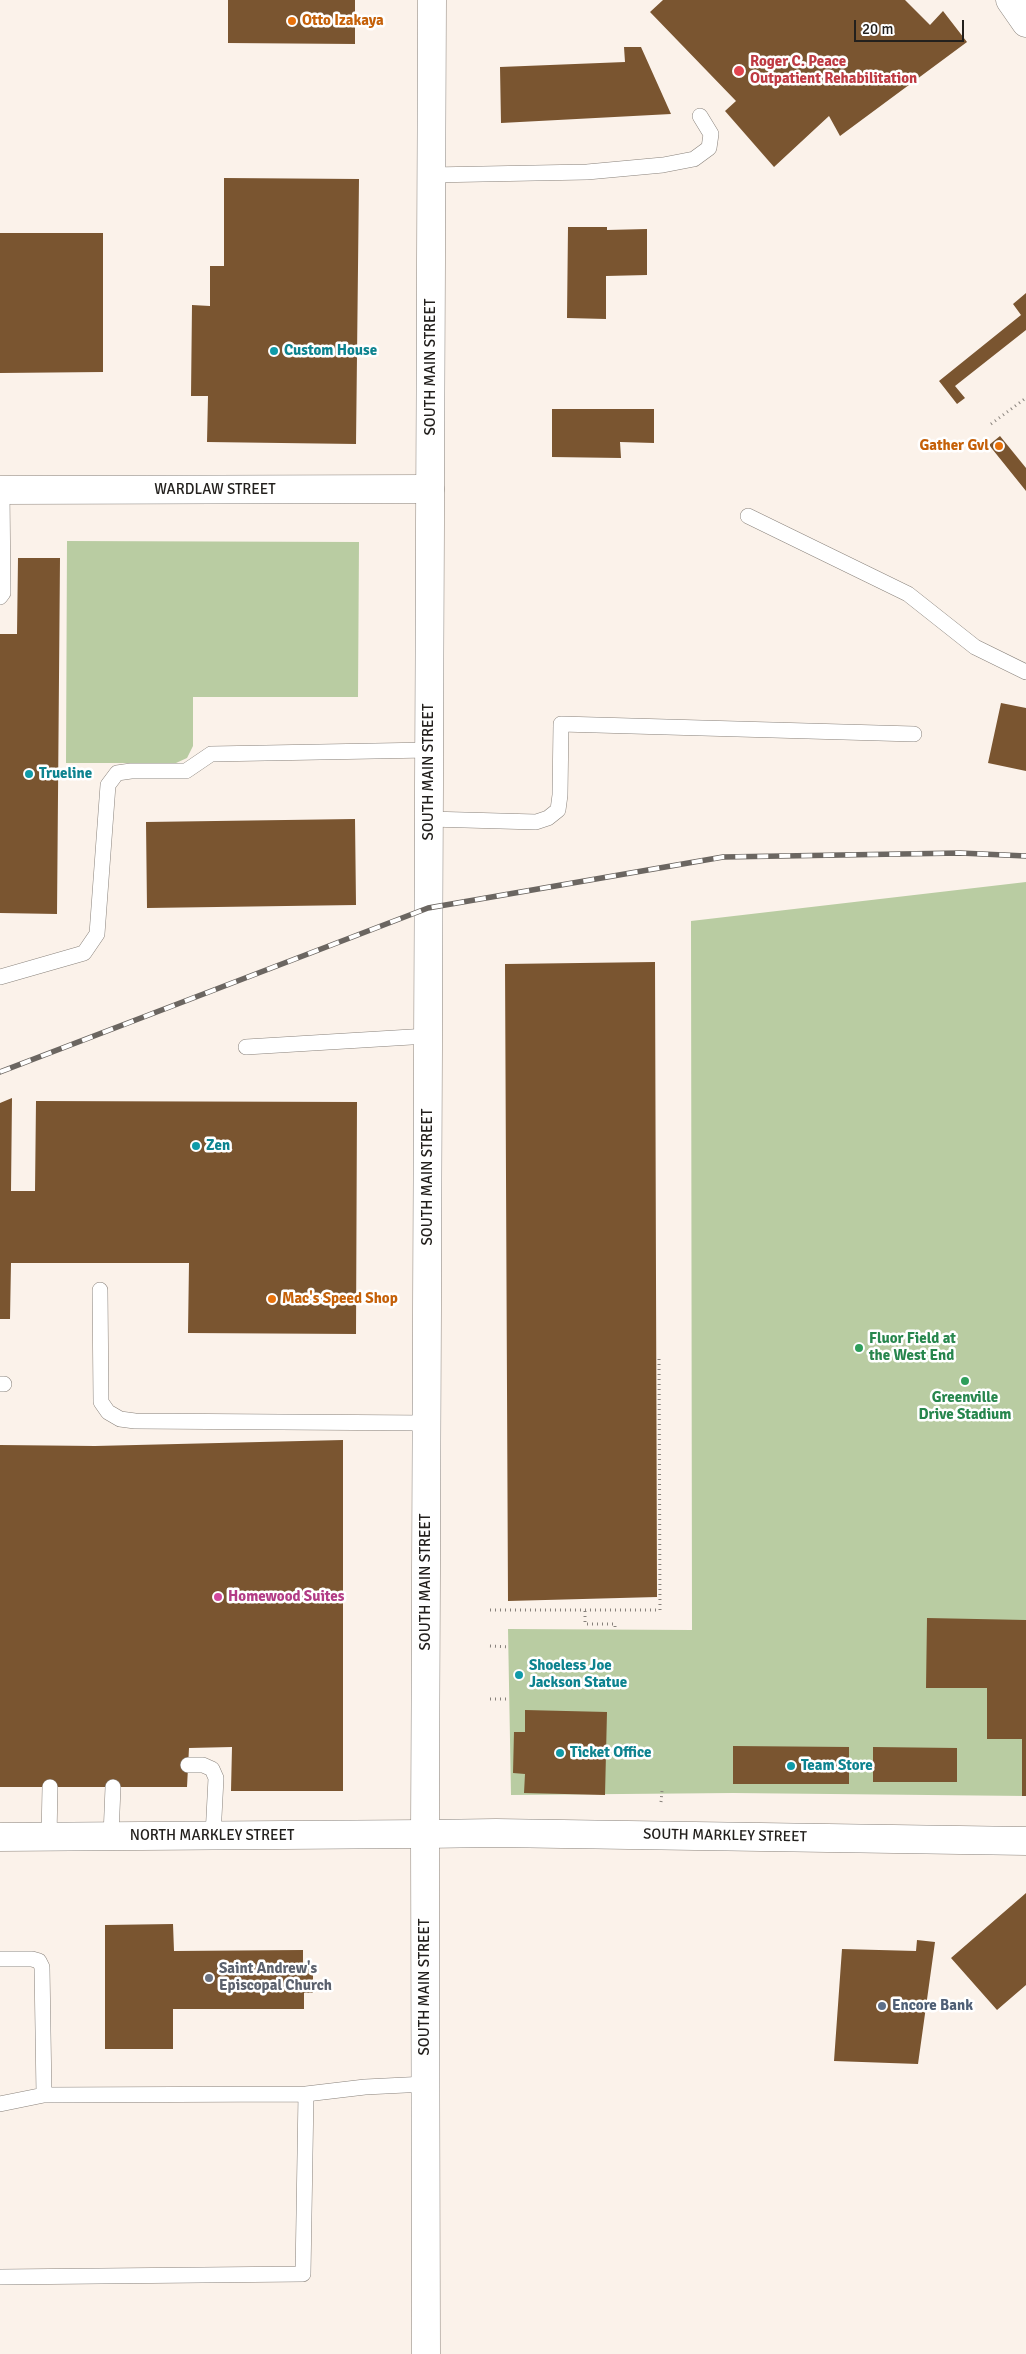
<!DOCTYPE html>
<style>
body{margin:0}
#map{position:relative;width:1026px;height:2354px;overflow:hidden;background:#fbf2ea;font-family:Signika,sans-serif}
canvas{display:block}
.scale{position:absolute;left:854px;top:20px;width:110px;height:22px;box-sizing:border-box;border:2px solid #23201d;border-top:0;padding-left:6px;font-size:15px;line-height:18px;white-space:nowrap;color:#23201d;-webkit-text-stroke:4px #fff;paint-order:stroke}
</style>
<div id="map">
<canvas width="1026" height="2354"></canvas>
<div class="scale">20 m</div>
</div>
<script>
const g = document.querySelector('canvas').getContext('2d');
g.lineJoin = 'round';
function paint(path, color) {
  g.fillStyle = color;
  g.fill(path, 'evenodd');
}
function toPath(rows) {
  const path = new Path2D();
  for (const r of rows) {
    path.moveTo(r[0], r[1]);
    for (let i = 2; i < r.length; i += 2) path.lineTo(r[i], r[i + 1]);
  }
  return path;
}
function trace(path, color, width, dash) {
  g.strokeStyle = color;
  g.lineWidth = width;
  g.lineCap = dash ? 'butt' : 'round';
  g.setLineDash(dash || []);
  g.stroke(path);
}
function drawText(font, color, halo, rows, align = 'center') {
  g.font = font + ' Signika,sans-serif';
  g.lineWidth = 5;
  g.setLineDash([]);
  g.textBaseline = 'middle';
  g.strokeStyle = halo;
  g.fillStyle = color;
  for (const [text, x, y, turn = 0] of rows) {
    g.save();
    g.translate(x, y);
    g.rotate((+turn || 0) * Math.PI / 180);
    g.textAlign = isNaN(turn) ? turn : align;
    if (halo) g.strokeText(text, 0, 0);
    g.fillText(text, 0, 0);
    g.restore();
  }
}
paint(toPath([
 [67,541,359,542,358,697,193,697,193,746,187,758,176,763,66,763],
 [1026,882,1026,1796,733,1793,511,1795,508,1629,692,1630,691,921]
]), '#b9cca2');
paint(toPath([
 [228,0,355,0,355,44,228,43],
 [663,0,905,0,930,25,943,11,967,42,840,136,829,116,774,167,725,111,736,101,650,12],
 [624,47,641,47,671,114,501,123,500,67,625,62],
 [224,178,359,179,356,444,207,442,208,396,191,396,192,305,210,306,210,266,224,266],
 [568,227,607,227,607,230,647,229,647,275,606,276,606,319,567,318],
 [0,233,103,233,103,372,0,373],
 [1026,293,1026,330,955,386,965,398,957,404,939,381,1021,315,1013,304],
 [552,409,654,409,654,443,620,442,621,458,552,457],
 [1000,436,1026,468,1026,491,989,445],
 [18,558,60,558,57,914,0,913,0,634,17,634],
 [1001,703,1026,708,1026,771,988,763],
 [355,819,356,905,147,908,146,822],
 [655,962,657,1597,508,1601,505,964],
 [12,1098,11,1191,35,1191,36,1101,357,1102,356,1334,188,1333,189,1263,11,1263,10,1319,0,1319,0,1103],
 [343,1440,343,1791,231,1791,232,1747,189,1748,187,1787,0,1787,0,1445,95,1446],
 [927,1618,1026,1620,1026,1796,1022,1796,1022,1739,987,1739,987,1688,926,1688],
 [525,1710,607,1712,605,1795,524,1793,525,1774,513,1773,514,1732,525,1732],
 [733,1746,849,1747,849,1784,733,1784],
 [873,1747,957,1748,957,1782,873,1782],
 [1026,1893,1026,1985,997,2010,951,1958],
 [173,1924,174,1951,303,1950,303,1964,313,1964,313,1993,304,1993,304,2009,173,2009,173,2049,105,2049,105,1925],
 [917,1940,935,1942,918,2064,834,2061,842,1949,916,1951]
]), '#7a5530');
const service = toPath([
 [431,175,587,172,663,165,694,159,709,148,711,134,700,116],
 [748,516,908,594,975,647,1026,672],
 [0,597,3,593,2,490],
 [429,819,536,822,548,818,558,810,560,795,561,724,914,734],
 [0,977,84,953,97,934,108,785,117,773,131,771,186,771,211,754,429,750],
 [246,1047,428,1036],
 [100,1290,101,1402,108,1412,120,1419,135,1421,427,1423],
 [0,1384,4,1384],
 [188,1765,203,1765,212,1769,216,1778,213,1836],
 [111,1836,113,1787],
 [49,1837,50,1787],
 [0,1959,32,1959,39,1961,42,1967,44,2095],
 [306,2094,365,2087,426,2084],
 [0,2104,44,2095,306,2094,303,2274,0,2277]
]);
const minor = toPath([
 [0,490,430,489],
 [425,1834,496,1833,1026,1841]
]);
const tertiary = toPath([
 [0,1837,425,1834]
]);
const secondary = toPath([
 [1010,0,1026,23],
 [426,2354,425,1834,432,0]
]);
trace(service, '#89827b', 16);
trace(minor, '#89827b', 29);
trace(tertiary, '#89827b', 29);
trace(secondary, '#89827b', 29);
trace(toPath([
 [991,424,1026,398],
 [490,1610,660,1610,659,1355],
 [585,1611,585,1624,615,1624,615,1630],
 [490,1646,509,1647],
 [490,1699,510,1699],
 [661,1802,662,1791]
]), '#87817b', 3, [1, 4]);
trace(service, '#fff', 15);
trace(minor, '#fff', 28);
trace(tertiary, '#fff', 28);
trace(secondary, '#fff', 28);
const rail = toPath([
 [0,1072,428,908,723,857,960,853,1026,856]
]);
trace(rail, '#6b6661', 5.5);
trace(rail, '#fff', 4, [11]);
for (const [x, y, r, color] of [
 [292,21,5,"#e8710a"],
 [739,71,6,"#e0444e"],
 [274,351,5,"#0f9aa8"],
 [999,446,5,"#e8710a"],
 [29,774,5,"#0f9aa8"],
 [196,1146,5,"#0f9aa8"],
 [272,1299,5,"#e8710a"],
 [859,1348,5,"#2e9e5b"],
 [965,1381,5,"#2e9e5b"],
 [218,1597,5,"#d1479c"],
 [519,1675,5,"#0f9aa8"],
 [560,1753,5,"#0f9aa8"],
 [791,1766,5,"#0f9aa8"],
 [209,1978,5,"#6b7280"],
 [882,2006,5,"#5c6f8a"]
]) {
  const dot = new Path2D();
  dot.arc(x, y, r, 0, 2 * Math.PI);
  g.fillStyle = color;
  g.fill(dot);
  trace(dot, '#fff', 2);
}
drawText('bold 15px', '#c56008', '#fff', [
 ["Otto Izakaya",302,21],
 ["Gather Gvl",989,446,"right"],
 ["Mac's Speed Shop",282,1299]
], 'left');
drawText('bold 15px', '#be3a42', '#fff', [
 ["Roger C. Peace",750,62],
 ["Outpatient Rehabilitation",750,79]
], 'left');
drawText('bold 15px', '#0d838f', '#fff', [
 ["Custom House",284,351],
 ["Trueline",39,774],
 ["Zen",206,1146],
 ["Shoeless Joe",529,1666],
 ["Jackson Statue",529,1683],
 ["Ticket Office",570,1753],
 ["Team Store",801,1766]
], 'left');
drawText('15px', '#23201d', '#fff', [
 ["SOUTH MAIN STREET",431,367,-90],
 ["WARDLAW STREET",215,490],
 ["SOUTH MAIN STREET",429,772,-90],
 ["SOUTH MAIN STREET",428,1177,-90],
 ["SOUTH MAIN STREET",426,1582,-90],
 ["NORTH MARKLEY STREET",212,1836],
 ["SOUTH MARKLEY STREET",725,1836,1],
 ["SOUTH MAIN STREET",425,1987,-90]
]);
drawText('bold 15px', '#27864d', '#fff', [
 ["Fluor Field at",869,1339],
 ["the West End",869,1356],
 ["Greenville",965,1398,"center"],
 ["Drive Stadium",965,1415,"center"]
], 'left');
drawText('bold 15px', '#b23c85', '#fff', [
 ["Homewood Suites",228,1597]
], 'left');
drawText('bold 15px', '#5b616d', '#fff', [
 ["Saint Andrew's",219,1969],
 ["Episcopal Church",219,1986]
], 'left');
drawText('bold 15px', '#4e5e75', '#fff', [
 ["Encore Bank",892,2006]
], 'left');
</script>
